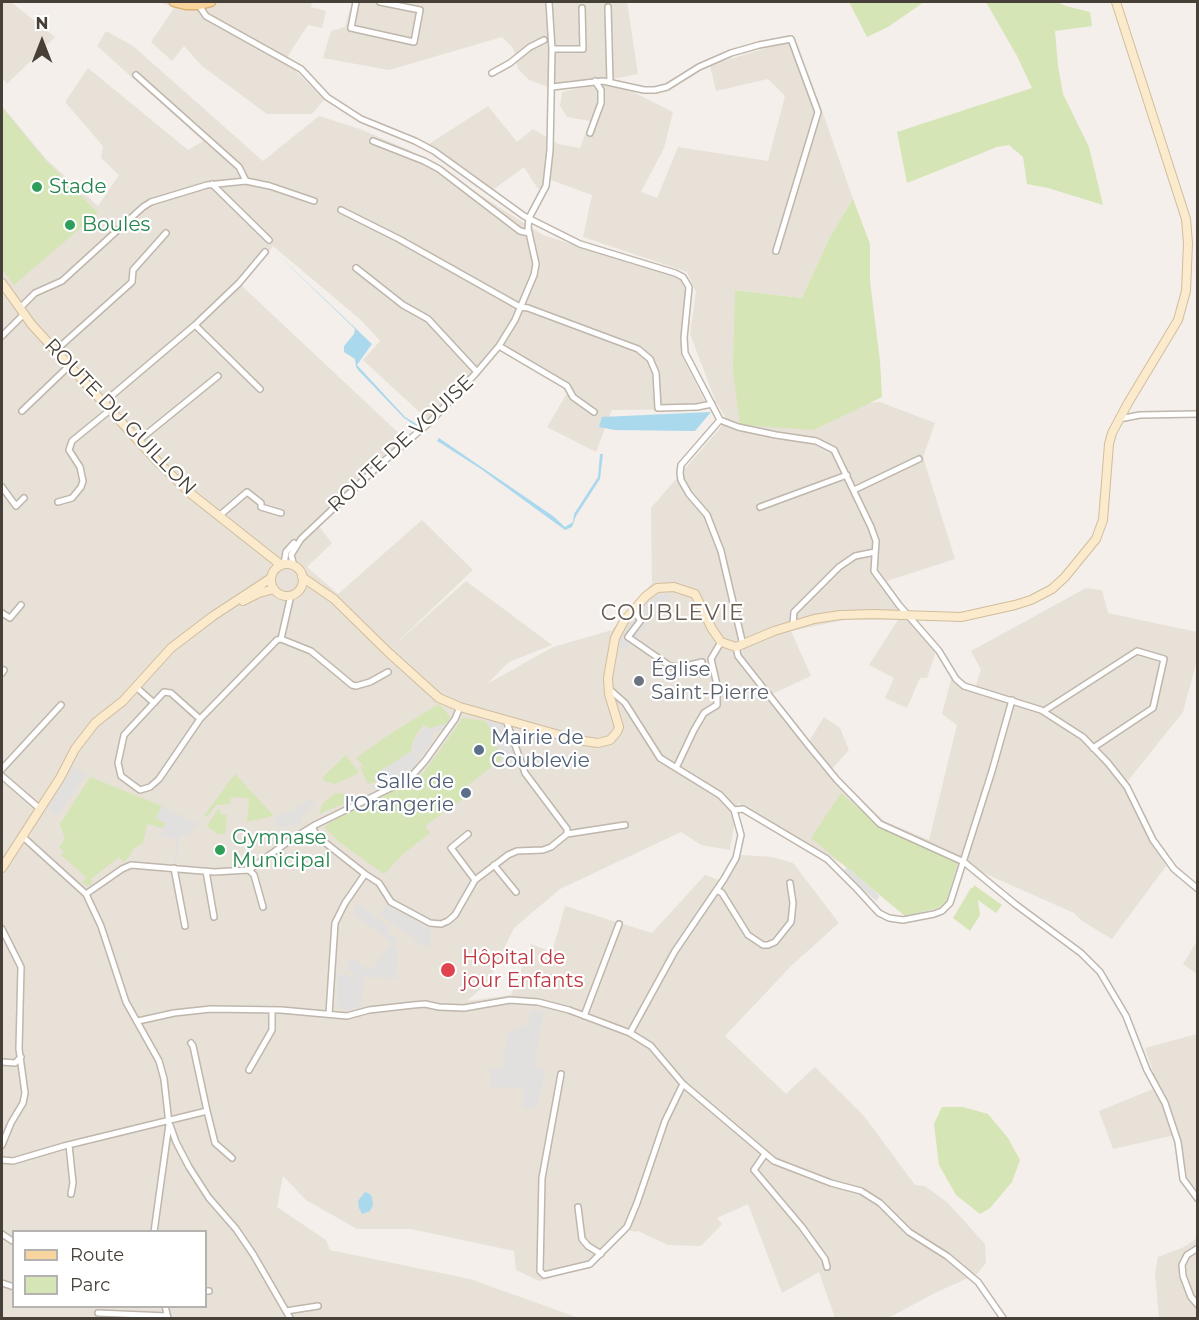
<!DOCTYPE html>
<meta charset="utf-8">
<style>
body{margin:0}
#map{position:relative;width:1199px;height:1320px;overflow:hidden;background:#f4efea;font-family:Montserrat,sans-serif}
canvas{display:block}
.frame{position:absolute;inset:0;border:3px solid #474038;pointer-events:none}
.legend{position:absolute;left:12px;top:1230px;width:195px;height:78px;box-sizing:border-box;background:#fff;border:2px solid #b5b3af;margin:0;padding:8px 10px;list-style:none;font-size:18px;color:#474038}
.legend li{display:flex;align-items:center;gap:12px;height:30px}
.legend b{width:30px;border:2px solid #b5b3af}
.north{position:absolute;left:12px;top:12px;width:60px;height:60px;-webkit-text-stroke:4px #fff;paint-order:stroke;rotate:0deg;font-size:16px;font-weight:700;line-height:24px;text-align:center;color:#474038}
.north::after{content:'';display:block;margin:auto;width:21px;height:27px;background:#474038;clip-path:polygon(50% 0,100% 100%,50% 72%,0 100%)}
</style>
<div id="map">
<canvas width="1199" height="1320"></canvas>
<div class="frame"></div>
<ul class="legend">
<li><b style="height:8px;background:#f8d49e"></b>Route</li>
<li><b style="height:16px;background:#d5e5b5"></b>Parc</li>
</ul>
<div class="north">N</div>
</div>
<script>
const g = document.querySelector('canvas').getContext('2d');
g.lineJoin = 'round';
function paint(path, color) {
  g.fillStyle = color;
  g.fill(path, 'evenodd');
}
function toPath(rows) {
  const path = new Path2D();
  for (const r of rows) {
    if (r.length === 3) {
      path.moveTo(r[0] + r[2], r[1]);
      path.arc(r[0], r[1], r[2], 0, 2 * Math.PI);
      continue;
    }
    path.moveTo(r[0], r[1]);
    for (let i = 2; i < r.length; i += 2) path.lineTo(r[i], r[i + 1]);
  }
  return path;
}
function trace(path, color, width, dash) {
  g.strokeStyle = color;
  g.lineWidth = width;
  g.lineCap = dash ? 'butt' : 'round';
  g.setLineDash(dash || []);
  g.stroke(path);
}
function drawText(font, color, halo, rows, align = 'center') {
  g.font = font + ' Montserrat,sans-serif';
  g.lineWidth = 4.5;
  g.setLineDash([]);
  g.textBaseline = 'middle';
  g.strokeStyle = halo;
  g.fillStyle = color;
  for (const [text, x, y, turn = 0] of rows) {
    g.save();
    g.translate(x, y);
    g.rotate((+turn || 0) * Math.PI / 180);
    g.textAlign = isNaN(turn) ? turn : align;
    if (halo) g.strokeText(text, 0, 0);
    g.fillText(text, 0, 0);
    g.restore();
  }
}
paint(toPath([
 [2,2,11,2,55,37,7,84,2,78],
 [160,2,312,2,311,7,326,11,322,28,308,25,289,54,286,61,324,100,312,114,267,114,202,66,184,46,172,61,151,42,174,8],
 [352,2,627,2,638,74,557,90,529,80,518,69,513,48,502,37,389,70,323,58,331,31,345,27],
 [106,31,133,46,263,161,319,116,360,129,409,150,543,235,682,279,686,293,682,357,709,409,612,410,596,452,547,427,569,390,501,349,428,420,363,360,380,341,362,321,273,246,242,286,405,439,317,524,332,543,307,567,338,594,422,520,473,570,391,648,466,581,552,645,509,662,487,684,553,647,612,630,652,583,651,508,727,420,716,402,690,334,696,292,687,272,583,237,592,195,551,180,538,189,524,167,493,190,470,172,429,144,488,106,517,142,533,129,558,144,580,148,590,121,567,117,560,106,562,92,611,81,673,112,664,148,641,192,657,198,678,147,768,161,785,96,768,79,716,91,710,65,793,40,819,102,853,199,830,237,802,298,736,290,814,430,868,403,880,402,935,423,923,457,955,559,887,581,936,651,927,678,920,678,907,708,885,698,894,678,869,665,898,620,844,620,791,631,811,676,772,694,808,743,824,717,840,728,849,750,831,770,884,821,929,840,957,725,942,714,952,675,975,688,981,670,971,651,1086,588,1102,590,1108,613,1197,632,1197,660,1183,712,1123,787,1166,866,1112,939,1082,921,1074,913,959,862,946,902,938,908,905,916,849,868,738,803,730,850,701,845,681,832,560,889,514,928,488,982,467,1001,511,995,531,944,552,952,565,906,652,933,705,875,725,882,741,855,772,857,793,863,839,923,792,965,725,1036,786,1094,815,1067,864,1116,915,1185,925,1186,948,1203,985,1244,986,1263,977,1274,935,1293,888,1318,835,1318,819,1272,782,1293,748,1204,717,1218,722,1224,701,1246,668,1245,638,1231,635,1232,629,1230,593,1266,539,1281,516,1270,514,1251,411,1229,357,1229,306,1200,283,1176,277,1207,326,1240,330,1250,470,1279,579,1318,2,1318,2,106,46,159,98,206,119,175,101,158,103,146,65,102,88,68,188,150,203,141,97,46],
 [14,1232,206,1232,206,1306,14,1306],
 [1197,941,1197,974,1183,964],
 [1197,1034,1197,1190,1188,1180,1175,1135,1113,1149,1099,1111,1158,1087,1145,1048],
 [1197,1238,1197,1318,1159,1318,1155,1273,1158,1257,1184,1247]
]), '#e7e1d8');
paint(toPath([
 [849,2,924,2,888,27,867,37],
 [986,2,1057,2,1066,6,1090,12,1092,26,1055,31,1058,66,1063,94,1089,147,1103,205,1048,188,1027,184,1023,157,1009,145,997,147,907,183,897,132,1032,88,1017,56],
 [2,107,46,161,98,213,14,285,2,269],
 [853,199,870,244,870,281,880,361,882,397,814,430,740,425,733,370,735,290,802,298,830,237],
 [439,704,450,717,447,723,429,729,424,725,417,733,411,746,412,750,373,777,376,782,368,784,359,765,365,768,356,758,393,732],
 [463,718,485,721,491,731,502,759,460,791,463,799,425,826,430,833,403,854,384,874,339,842,324,827,336,819,422,775],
 [346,755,359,773,335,784,327,782,322,778],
 [235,774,272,814,272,816,247,822,249,800,247,798,234,797,230,799,231,804,216,805,207,817,204,816],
 [90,777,162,806,156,818,166,824,162,828,147,824,143,843,134,848,129,857,124,862,119,857,91,879,92,884,87,886,81,882,87,878,61,855,64,851,59,847,65,839,60,824],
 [335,793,352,795,355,799,319,814,323,803],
 [841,793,879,826,958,862,946,902,938,908,905,916,811,838],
 [218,809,220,810,220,814,227,815,225,834,218,834,207,826],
 [974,885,1002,905,996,913,978,900,980,915,970,931,953,918,971,888,973,888],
 [942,1107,963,1107,988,1114,1008,1138,1020,1160,1012,1182,990,1208,980,1214,956,1195,939,1165,934,1124]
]), '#d5e5b5');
paint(toPath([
 [658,594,669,594,670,599,627,649,618,646,621,634,642,607],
 [486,719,510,724,520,752,505,763,499,753],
 [447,723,441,731,437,730,431,735,433,738,421,756,411,746,426,726,429,729],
 [413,751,421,758,408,774,382,788,374,778,380,775,381,770],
 [70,764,86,775,57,816,46,807],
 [310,800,316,803,306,811,301,818,303,822,278,829,274,817,293,810],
 [162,806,198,824,187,837,184,835,179,838,176,865,174,865,176,839,161,837,162,828,166,824,156,818],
 [847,867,880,896,876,901,843,872],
 [357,903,390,928,387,932,396,939,395,947,398,948,396,979,358,976,346,968,352,958,370,971,392,943,353,913],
 [387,903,431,929,430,946,425,947,380,914],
 [338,974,364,978,361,1007,347,1011,337,1005],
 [530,1010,544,1011,534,1067,545,1070,537,1109,523,1109,524,1090,508,1087,490,1087,490,1069,502,1068,508,1033,528,1024]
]), '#e2e0de');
paint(toPath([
 [272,249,372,344,357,365,405,417,418,425,416,426,404,418,359,371,356,367,355,359,344,352,344,346,354,334,355,329],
 [711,412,695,431,615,430,599,427,602,417],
 [439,438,553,516,565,527,573,522,574,514,598,477,600,454,603,454,600,479,576,516,572,527,565,530,481,469,442,444,437,441],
 [365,1192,370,1194,372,1197,373,1205,370,1211,362,1214,359,1208,358,1201]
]), '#aad8ec');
const street = toPath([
 [356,2,351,28,414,42,420,10,380,2],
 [198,4,206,16,301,69,327,97,361,119,415,141,434,151,524,216,580,244,675,273,683,277,689,287,684,338,685,353,720,420],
 [608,7,610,82],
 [552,49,583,49,582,8],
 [492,73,510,63,530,47,544,40],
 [136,75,239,167,246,181],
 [552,87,603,81,644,90,655,90,667,87,699,67,731,53,759,45,791,39,818,112,776,251],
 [590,133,601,103,601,90,595,81],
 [373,141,424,161,439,169,520,231,529,233],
 [212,184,269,240],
 [341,210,399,239,520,307,528,308,638,349,650,359,656,373,658,408,697,407,712,404],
 [356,268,403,305,428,319,477,372],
 [20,308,35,293,62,281,143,207,151,202,207,185,246,181,270,186,314,201],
 [195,325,260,389],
 [2,336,24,314],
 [499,346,567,386,573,397,594,412],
 [55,351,132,282,133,270,166,233],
 [103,403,195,325,239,283,265,252],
 [22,411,69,366],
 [1119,419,1140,415,1198,414],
 [720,420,738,427,776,435,816,441,834,450,871,527,876,541,874,571,899,605,939,651,956,679,964,686,1041,710,1083,737,1108,763,1127,787,1153,840,1174,869,1198,889],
 [720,420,681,465,680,473,681,480,689,494,707,515,721,551,743,645],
 [138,441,218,376],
 [2,487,16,506,24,498],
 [854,490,919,459],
 [58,502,72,498,81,487,83,481,80,467,69,450,72,441,110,410],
 [760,507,847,475],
 [219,516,247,492,261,503,261,507,281,513],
 [284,564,286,552,294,543],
 [294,566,291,555,301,539,376,468,430,422,477,372,499,346,515,320,534,275,536,264,528,228,529,218,546,186,550,150,552,49,549,2],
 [633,611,641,620,628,637,670,666,681,667,702,662],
 [2,613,10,618,21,605],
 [793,624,794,612,839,567,855,556,875,552],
 [281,639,291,595],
 [736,647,738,656,809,746,837,780,880,824,964,862,1015,904,1081,953,1100,972,1126,1016,1147,1070,1165,1103,1178,1142,1183,1179,1198,1199],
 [2,673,4,670],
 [136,687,154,703],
 [608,688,625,703,660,758,720,795,734,810,743,809,827,859,857,889,879,913,889,918,903,920,934,914,942,911,950,903,992,771,1012,700],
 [1044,711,1137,651,1164,659,1153,708,1093,748],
 [200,719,171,693,164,692,124,735,118,763,121,776,140,790,150,787,159,779,200,719,277,640,281,639,311,651,352,685,356,686,370,682,388,672],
 [506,720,525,773,567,829,567,834],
 [676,768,694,730,704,713,717,705,717,685,711,659,721,642],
 [2,769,61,705],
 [2,776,39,808],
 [312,827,318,837,365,874,379,883,391,902,430,923,441,924,448,921,455,915,475,880,508,855,517,851,543,850,551,847,567,834,625,825],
 [468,834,451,848,475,880],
 [22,836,86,894,101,926,126,1002,159,1061,164,1079,169,1124,154,1232],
 [494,865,516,892],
 [174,868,185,926],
 [249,870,254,875,263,907],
 [206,871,214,917],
 [717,890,722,893,748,935,763,945,768,945,775,942,791,922,793,903,790,883],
 [86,894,122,869,131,865,214,872,249,870,289,841,315,825,409,779,425,761,455,719,460,707],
 [2,929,21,967,19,1049,25,1093,23,1103,11,1123,2,1145],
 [329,1014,335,923,345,903,365,874],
 [584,1016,619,924],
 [138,1021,174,1013,211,1009,281,1010,347,1016,369,1010,413,1005,425,1004,439,1007,464,1008,510,1000,538,1002,569,1010,630,1033,651,1046,683,1084,774,1161,831,1183,861,1191,880,1203,909,1232,947,1256,978,1282,1003,1318],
 [630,1033,675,951,724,879,736,858,741,835,734,810],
 [191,1043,193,1046,207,1111],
 [2,1062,15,1063,21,1057],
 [249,1070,272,1030,272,1011],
 [561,1074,542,1178,540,1271,544,1275,590,1264,627,1227,637,1203,665,1121,683,1084],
 [170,1125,176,1142,189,1167,209,1198,236,1229,253,1254,290,1318],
 [69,1145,73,1183,71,1194],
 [765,1154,754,1170,802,1227,825,1259,827,1267],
 [2,1160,13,1161,64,1146,207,1111,215,1143,232,1158],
 [578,1207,582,1239,588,1246,601,1254],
 [2,1234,14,1242],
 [1198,1248,1187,1255,1182,1265,1183,1276,1191,1297,1198,1305],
 [2,1283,14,1287],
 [206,1291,209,1291],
 [165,1306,168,1318],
 [286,1311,318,1306],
 [98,1313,167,1316]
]);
const secondary = toPath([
 [2,283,32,325,158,462,190,493,281,565],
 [287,580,16],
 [302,577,334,599,388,652,439,698,460,707,577,740,598,743,610,740,617,732,619,727,609,694,608,678,615,638,624,621,646,596,657,588,674,587,695,594,712,629,721,642,736,647,774,631,814,619,840,615,874,614,961,617,1015,605,1031,600,1052,589,1065,577,1096,539,1103,520,1109,444,1112,433,1128,403,1178,320,1186,291,1188,243,1186,219,1116,2],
 [243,601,259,593,274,589],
 [2,868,60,778,75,749,95,723,123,701,171,648,213,616,271,578]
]);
const primary = toPath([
 [174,2,186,5,199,5,211,2]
]);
trace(street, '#bfb6ac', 8);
trace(secondary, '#d0bd9c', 10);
trace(primary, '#ddaf6f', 11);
trace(street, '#fff', 5);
trace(secondary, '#fbeacc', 8);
trace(primary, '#f8d49e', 8);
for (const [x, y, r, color] of [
 [37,187,6,"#2e9e5b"],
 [70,225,6,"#2e9e5b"],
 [639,681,6,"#6b7280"],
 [479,750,6,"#5c6f8a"],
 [466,793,6,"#5c6f8a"],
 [220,850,6,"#2e9e5b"],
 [448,970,8,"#e0444e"]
]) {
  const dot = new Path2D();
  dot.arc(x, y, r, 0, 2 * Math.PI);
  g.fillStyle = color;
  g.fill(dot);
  trace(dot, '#fff', 2);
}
drawText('20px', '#27864d', '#fff', [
 ["Stade",49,187],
 ["Boules",82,225],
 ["Gymnase",232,838],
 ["Municipal",232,861]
], 'left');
drawText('20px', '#474038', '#fff', [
 ["ROUTE DU GUILLON",120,417,46],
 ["ROUTE DE VOUISE",401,444,-43]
]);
drawText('20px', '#5b616d', '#fff', [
 ["Église",651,670],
 ["Saint-Pierre",651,693]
], 'left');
drawText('20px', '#4e5e75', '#fff', [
 ["Mairie de",491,738],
 ["Coublevie",491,761],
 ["Salle de",454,782,"right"],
 ["l'Orangerie",454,805,"right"]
], 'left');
drawText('20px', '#be3a42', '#fff', [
 ["Hôpital de",462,958],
 ["jour Enfants",462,981]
], 'left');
g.letterSpacing = '1.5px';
drawText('22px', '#695c50', '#fff', [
 ["COUBLEVIE",673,614]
]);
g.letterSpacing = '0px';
</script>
